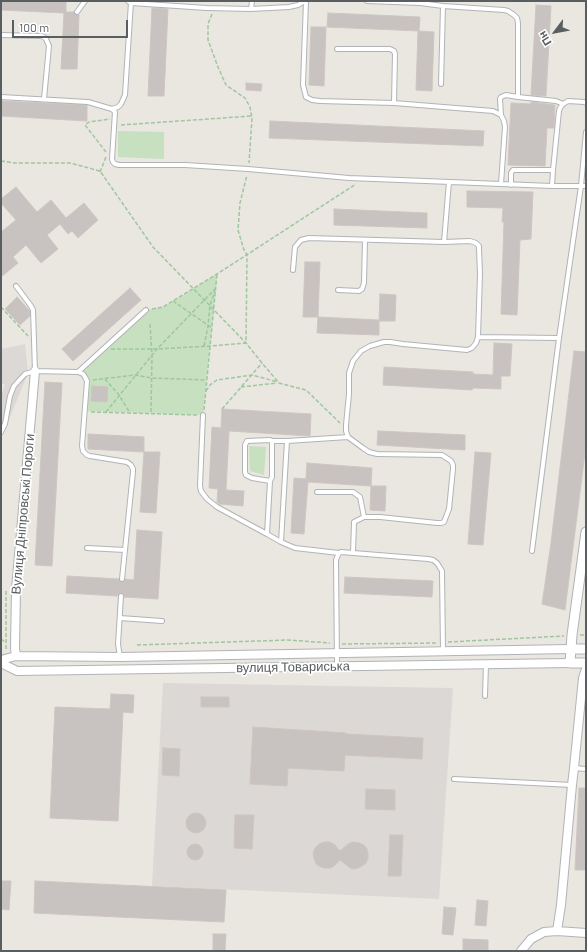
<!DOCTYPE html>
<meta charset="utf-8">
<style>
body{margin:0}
#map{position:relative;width:587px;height:952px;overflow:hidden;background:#eae6e0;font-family:Barlow,sans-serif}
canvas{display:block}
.frame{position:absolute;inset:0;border:2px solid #595e60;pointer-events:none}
.north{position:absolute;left:535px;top:12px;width:40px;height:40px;-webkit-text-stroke:3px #fff;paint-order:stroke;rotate:238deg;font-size:11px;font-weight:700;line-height:16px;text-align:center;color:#595e60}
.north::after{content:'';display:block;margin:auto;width:14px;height:18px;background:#595e60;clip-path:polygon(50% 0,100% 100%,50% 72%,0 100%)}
.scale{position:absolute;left:12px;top:20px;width:116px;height:18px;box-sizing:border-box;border:2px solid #595e60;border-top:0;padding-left:5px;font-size:12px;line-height:14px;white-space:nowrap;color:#595e60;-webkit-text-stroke:3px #fff;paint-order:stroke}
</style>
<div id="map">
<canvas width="587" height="952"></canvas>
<div class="frame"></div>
<div class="north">Пн</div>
<div class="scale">100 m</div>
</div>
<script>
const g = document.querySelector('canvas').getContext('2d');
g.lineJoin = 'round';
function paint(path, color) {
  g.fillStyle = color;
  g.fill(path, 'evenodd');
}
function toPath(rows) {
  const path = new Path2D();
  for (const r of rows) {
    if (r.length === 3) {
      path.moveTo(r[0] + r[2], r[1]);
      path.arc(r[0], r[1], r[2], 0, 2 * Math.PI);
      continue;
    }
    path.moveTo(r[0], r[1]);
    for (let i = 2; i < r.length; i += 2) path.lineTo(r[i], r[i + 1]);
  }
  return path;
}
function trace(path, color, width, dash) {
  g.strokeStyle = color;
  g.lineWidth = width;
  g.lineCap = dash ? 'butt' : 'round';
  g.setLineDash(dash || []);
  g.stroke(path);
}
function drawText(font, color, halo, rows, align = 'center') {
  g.font = font + ' Barlow,sans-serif';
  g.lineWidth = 3.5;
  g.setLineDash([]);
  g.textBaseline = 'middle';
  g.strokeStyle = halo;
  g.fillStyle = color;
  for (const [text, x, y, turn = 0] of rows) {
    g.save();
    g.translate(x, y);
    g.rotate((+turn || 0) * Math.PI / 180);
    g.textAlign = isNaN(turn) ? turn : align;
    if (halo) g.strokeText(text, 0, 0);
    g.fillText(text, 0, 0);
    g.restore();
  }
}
paint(toPath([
 [25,344,28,373,1,439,1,395,5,385,1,383,1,349],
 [163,683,453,688,439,899,152,886]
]), '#dcd8d5');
paint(toPath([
 [118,131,164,132,164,159,118,157],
 [217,274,203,415,85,411,85,377,78,372,146,310,164,307],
 [249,446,266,447,264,475,250,471]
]), '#c7e0bf');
const building = toPath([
 [1,1,66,1,66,12,74,12,76,15,79,15,77,69,61,69,64,13,1,10,1,1],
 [536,5,551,6,546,96,531,95,536,5],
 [152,8,168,9,164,96,148,96,152,8],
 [328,13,420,17,419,31,327,27,328,13],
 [311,27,326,27,324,86,309,85,311,27],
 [418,31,434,32,432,91,416,90,418,31],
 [246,83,262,84,261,91,246,90,246,83],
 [1,101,87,105,87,121,1,116,1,101],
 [531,102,555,105,554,128,547,128,545,166,508,165,511,103,531,104,531,102],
 [270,121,484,131,483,146,269,138,270,121],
 [16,187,37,212,51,200,66,218,84,203,98,220,78,238,72,231,68,234,60,224,47,235,58,249,41,263,26,245,13,257,18,263,1,277,1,232,16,220,1,203,1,199,16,187],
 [467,191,533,192,531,239,520,240,517,315,501,314,504,222,502,222,503,208,467,207,467,191],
 [334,209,427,213,427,228,334,225,334,209],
 [305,262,320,262,318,317,303,317,305,262],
 [130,288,141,300,73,361,62,349,130,288],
 [380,294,396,295,395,321,379,321,380,294],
 [17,297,30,311,30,316,20,325,5,309,17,297],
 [318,317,379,320,379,335,317,333,318,317],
 [494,343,512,344,510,376,501,376,501,389,473,388,472,390,383,385,384,367,473,372,473,374,493,375,494,343],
 [574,351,586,352,586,445,565,610,542,604,551,543,574,351],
 [45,382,62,383,52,566,35,565,45,382],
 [92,386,108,387,107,402,91,401,92,386],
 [222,409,311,414,310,436,229,431,226,490,244,491,243,506,219,504,217,502,218,489,209,488,212,427,221,428,222,409],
 [378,431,465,435,465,450,377,445,378,431],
 [88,434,144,437,144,452,88,449,88,434],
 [144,452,160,452,156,513,140,512,144,452],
 [475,452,491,453,483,545,468,544,475,452],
 [307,463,372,468,371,486,308,482,304,534,291,533,294,478,306,479,307,463],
 [371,486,386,486,385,511,370,510,371,486],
 [137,530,162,532,158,599,124,597,124,594,121,593,118,594,117,596,66,593,67,576,119,579,120,582,122,582,125,581,125,579,134,580,137,530],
 [345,577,433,581,432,597,344,593,345,577],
 [111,694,134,695,133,713,123,712,118,821,50,818,55,707,110,709,111,694],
 [201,697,229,697,229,707,201,707,201,697],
 [253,727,346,733,346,734,423,738,422,759,345,755,344,771,288,768,287,786,250,784,253,727],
 [163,748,180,749,179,776,162,775,163,748],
 [579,788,586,788,586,870,575,870,579,788],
 [366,789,395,790,395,810,365,809,366,789],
 [196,823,10],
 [235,815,254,815,252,849,234,848,235,815],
 [390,835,403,835,401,876,388,876,390,835],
 [325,842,330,842,335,845,340,851,348,844,353,842,359,843,364,845,367,849,368,854,368,858,366,863,362,866,358,868,353,869,349,867,340,860,334,866,330,868,325,868,321,867,316,864,314,858,313,853,315,848,319,844,325,842],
 [195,852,8],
 [1,881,11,881,9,910,1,909,1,881],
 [35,881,226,890,224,922,34,913,35,881],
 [477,900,488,901,486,926,475,925,477,900],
 [444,907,456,908,453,935,442,934,444,907],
 [213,934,226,934,225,951,213,951,213,934],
 [463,939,488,940,488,951,463,951,463,939]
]);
paint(building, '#c8c3c0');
trace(building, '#cec6c0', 1);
const service = toPath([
 [128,1,131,3,207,8,251,9,289,7,298,5,305,1],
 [306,1,303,85,306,97,312,100,320,101,394,103,493,111,501,115,504,121,505,127,501,184],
 [367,1,420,3,420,1],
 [420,3,443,6,504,10,508,11,514,15,517,18,518,23,518,97,556,101,563,104,568,101,584,102,586,103],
 [251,9,252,1],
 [77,12,85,1],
 [1,35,41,36,44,37,46,39,49,46,44,99],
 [337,49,390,49,394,51,395,54,394,103],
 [441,84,443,6],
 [1,97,88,102,112,109,115,112,112,159,113,162,115,164,119,165,185,165,248,169,349,178,552,186,586,186],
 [112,109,118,107,121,104,125,95,131,2],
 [501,115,500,99,501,97,506,95,518,97],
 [553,170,559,111,560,108,563,104],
 [511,185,511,173,513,170,553,170,552,186],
 [444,242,449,182],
 [293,270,295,247,301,240,309,238,444,242,470,241,476,243,479,246,479,248,480,274,478,337,476,343,472,348,467,350,403,344,390,342,384,342,370,346,361,351,353,361,349,373,349,394,346,425,346,431,348,437,363,448,369,452,377,454,442,455,451,461,453,465,453,469,449,509,444,522,441,523,437,523,380,517,364,517,354,522,353,553],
 [16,286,31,306,33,310,35,371],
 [338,290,359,291,362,289,364,283,365,240],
 [478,337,559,338],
 [78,372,146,310],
 [203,415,200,486,201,491,207,499,217,507,267,534,281,542,295,548,339,553],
 [1,432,5,424,10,396,14,386,25,374,35,371,78,372,83,374,85,377,87,381,82,446,83,451,87,455,90,456,127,462,131,465,133,469,133,472,125,550,87,548],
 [272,441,287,441,348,437],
 [317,492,353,492,360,497,364,517],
 [267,534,270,481,252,478,246,475,245,472,245,445,247,441,270,440,272,441,272,477,270,481],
 [281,542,287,441],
 [532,551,559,338,581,186,586,132],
 [122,579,125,550],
 [120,618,162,621],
 [120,657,118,644,121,596],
 [337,666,336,560,338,555,339,553,341,552,428,559,433,560,437,563,439,566,442,571,443,651],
 [485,696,486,664],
 [574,768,586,769],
 [454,779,572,785]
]);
const minor = toPath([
 [16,656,15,648,16,589,35,371],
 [1,660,16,656,120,657,570,649],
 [1,663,17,671,570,663],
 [557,931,561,905,572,785,574,768,583,678,586,669],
 [521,951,531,939,544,932,557,931,586,933]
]);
const tertiary = toPath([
 [586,532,572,635,570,663,586,663],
 [570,649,586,649]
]);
trace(service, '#b1b4b7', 6);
trace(minor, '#b1b4b7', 10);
trace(tertiary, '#b1b4b7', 11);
trace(toPath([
 [212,14,208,24,208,40,218,67,226,85,245,98,250,107,252,118,249,163],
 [121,125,252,116],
 [106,152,85,125,89,122,110,119],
 [1,161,15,163,70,163,100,171,153,247,246,343,262,363,279,383,306,390,340,423],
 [100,172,106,157],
 [173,301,212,328],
 [1,307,28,336],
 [152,309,163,307,217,274,356,184],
 [150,324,152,355,151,414],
 [204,346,208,326,210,305,215,291],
 [111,349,157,349,210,346,246,343,247,255,244,250,238,230,240,203,247,175],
 [105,379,119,395,130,413],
 [93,380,135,375,152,378,207,380],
 [241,387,277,383],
 [206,391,210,385,217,380,252,375,278,382],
 [222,409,262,363],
 [204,410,217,274],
 [91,412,197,415],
 [106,412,157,349,216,288],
 [580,635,586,635],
 [1,639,5,642],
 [448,642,564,636],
 [342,644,436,643],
 [137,645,288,640,330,643],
 [6,649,6,589]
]), '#9ec79f', 1.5, [4, 2]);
trace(service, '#fff', 4);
trace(minor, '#fff', 8);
trace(tertiary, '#fff', 9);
drawText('13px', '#595e60', '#fff', [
 ["Вулиця Дніпровські Пороги",23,514,-85],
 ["вулиця Товариська",293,667,-1]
]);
</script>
